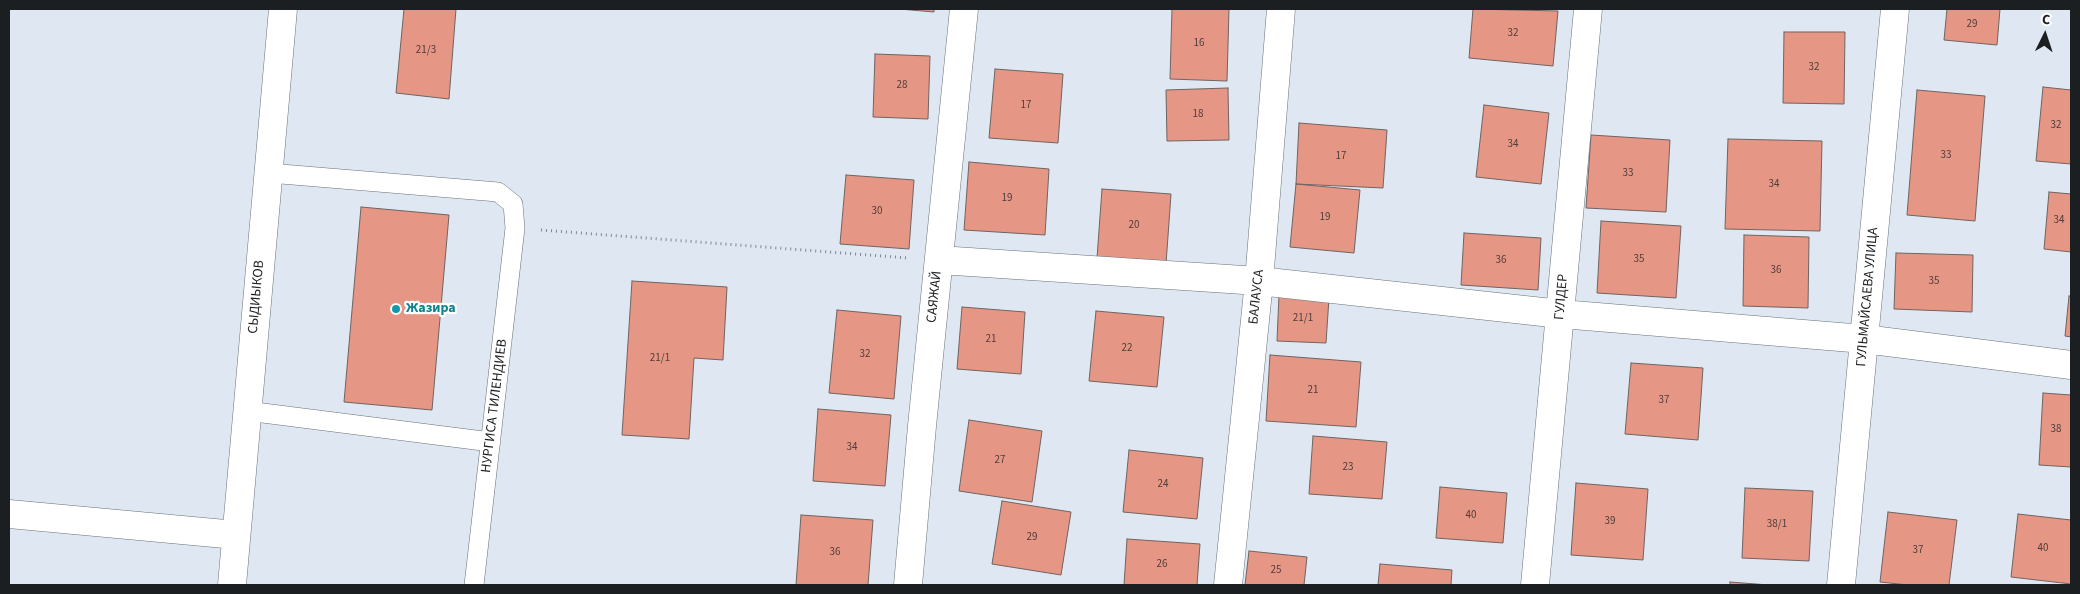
<!DOCTYPE html>
<meta charset="utf-8">
<style>
body{margin:0}
#map{position:relative;width:2080px;height:594px;overflow:hidden;background:#dfe8f2;font-family:"Source Sans 3",sans-serif}
canvas{display:block}
.frame{position:absolute;inset:0;border:10px solid #1c1f22;pointer-events:none}
.north{position:absolute;left:2020px;top:10px;width:50px;height:50px;-webkit-text-stroke:4px #fff;paint-order:stroke;rotate:4deg;font-size:14px;font-weight:700;line-height:20px;text-align:center;color:#1c1f22}
.north::after{content:'';display:block;margin:auto;width:18px;height:22px;background:#1c1f22;clip-path:polygon(50% 0,100% 100%,50% 72%,0 100%)}
</style>
<div id="map">
<canvas width="2080" height="594"></canvas>
<div class="frame"></div>
<div class="north">С</div>
</div>
<script>
const g = document.querySelector('canvas').getContext('2d');
g.lineJoin = 'round';
function paint(path, color) {
  g.fillStyle = color;
  g.fill(path, 'evenodd');
}
function toPath(rows) {
  const path = new Path2D();
  for (const r of rows) {
    path.moveTo(r[0], r[1]);
    for (let i = 2; i < r.length; i += 2) path.lineTo(r[i], r[i + 1]);
  }
  return path;
}
function trace(path, color, width, dash) {
  g.strokeStyle = color;
  g.lineWidth = width;
  g.lineCap = dash ? 'butt' : 'round';
  g.setLineDash(dash || []);
  g.stroke(path);
}
function drawText(font, color, halo, rows, align = 'center') {
  g.font = font + ' "Source Sans 3",sans-serif';
  g.lineWidth = 4.5;
  g.setLineDash([]);
  g.textBaseline = 'middle';
  g.strokeStyle = halo;
  g.fillStyle = color;
  for (const [text, x, y, turn = 0] of rows) {
    g.save();
    g.translate(x, y);
    g.rotate((+turn || 0) * Math.PI / 180);
    g.textAlign = isNaN(turn) ? turn : align;
    if (halo) g.strokeText(text, 0, 0);
    g.fillText(text, 0, 0);
    g.restore();
  }
}
const building = toPath([
 [404,9,456,9,449,99,396,93,404,9],
 [899,9,934,9,934,12,899,9],
 [1172,9,1229,9,1227,81,1170,79,1172,9],
 [1473,9,1558,11,1553,66,1469,58,1473,9],
 [1947,9,2000,9,1997,45,1944,40,1947,9],
 [1784,32,1845,32,1844,104,1783,103,1784,32],
 [875,54,930,56,928,119,873,117,875,54],
 [995,69,1063,74,1058,143,989,138,995,69],
 [2043,87,2071,90,2071,164,2036,161,2043,87],
 [1228,88,1229,140,1167,141,1166,90,1228,88],
 [1917,90,1985,96,1975,221,1907,215,1917,90],
 [1484,105,1549,113,1541,184,1476,177,1484,105],
 [1299,123,1387,130,1383,188,1296,184,1299,123],
 [1591,135,1670,140,1666,212,1586,208,1591,135],
 [1728,139,1822,141,1820,231,1725,229,1728,139],
 [969,162,1049,169,1045,235,964,230,969,162],
 [846,175,914,180,909,249,840,244,846,175],
 [1296,184,1360,190,1354,253,1290,247,1296,184],
 [1102,189,1171,194,1166,264,1097,258,1102,189],
 [2049,192,2071,194,2071,252,2044,249,2049,192],
 [361,207,449,215,432,410,344,402,361,207],
 [1601,221,1681,226,1676,298,1597,293,1601,221],
 [1464,233,1541,238,1538,290,1461,285,1464,233],
 [1744,235,1809,237,1808,308,1743,306,1744,235],
 [1896,253,1973,255,1972,312,1894,309,1896,253],
 [632,281,727,287,723,360,694,358,689,439,622,435,632,281],
 [1279,295,1329,298,1326,343,1277,341,1279,295],
 [2069,296,2071,296,2071,337,2065,336,2069,296],
 [962,307,1025,312,1021,374,957,369,962,307],
 [837,310,901,316,894,399,829,393,837,310],
 [1096,311,1164,317,1157,387,1089,381,1096,311],
 [1270,355,1361,362,1356,427,1266,421,1270,355],
 [1631,363,1703,368,1698,440,1625,434,1631,363],
 [2043,393,2071,395,2071,467,2039,465,2043,393],
 [818,409,891,415,885,486,813,481,818,409],
 [969,420,1042,431,1032,502,959,491,969,420],
 [1313,436,1387,442,1382,499,1309,494,1313,436],
 [1129,450,1203,458,1197,519,1123,512,1129,450],
 [1576,483,1648,489,1643,560,1571,555,1576,483],
 [1440,487,1507,493,1503,543,1436,538,1440,487],
 [1745,488,1813,491,1809,561,1742,558,1745,488],
 [1002,501,1071,512,1061,575,992,564,1002,501],
 [1888,512,1957,520,1949,585,1908,585,1880,582,1888,512],
 [2018,514,2071,520,2071,584,2011,577,2018,514],
 [801,515,873,520,868,585,796,585,801,515],
 [1127,539,1200,544,1197,585,1124,585,1127,539],
 [1249,551,1307,557,1304,585,1245,585,1249,551],
 [1380,564,1452,570,1451,585,1378,585,1380,564],
 [1730,582,1769,585,1730,585,1730,582]
]);
paint(building, '#e69684');
trace(building, '#6f6360', 1);
const service = toPath([
 [269,173,498,192,513,204,515,228,474,585],
 [247,411,491,442]
]);
const minor = toPath([
 [939,260,1259,281,1561,314,1864,339,2071,365],
 [908,585,922,426,964,9],
 [1228,585,1259,281,1281,9],
 [1535,585,1588,9],
 [1841,585,1895,9]
]);
const tertiary = toPath([
 [9,514,236,535],
 [232,585,283,9]
]);
trace(service, '#69717a', 20);
trace(minor, '#69717a', 29);
trace(tertiary, '#69717a', 29);
trace(toPath([
 [541,230,908,258]
]), '#80868d', 3, [1, 4]);
trace(service, '#fff', 19);
trace(minor, '#fff', 28);
trace(tertiary, '#fff', 28);
for (const [x, y, r, color] of [
 [396,309,5,"#0f9aa8"]
]) {
  const dot = new Path2D();
  dot.arc(x, y, r, 0, 2 * Math.PI);
  g.fillStyle = color;
  g.fill(dot);
  trace(dot, '#fff', 2);
}
drawText('11px', '#4e3d3a', null, [
 ["29",1972,25],
 ["32",1513,34],
 ["16",1199,44],
 ["21/3",426,51],
 ["32",1814,68],
 ["28",902,86],
 ["17",1026,106],
 ["18",1198,115],
 ["32",2056,126],
 ["34",1513,145],
 ["33",1946,156],
 ["17",1341,157],
 ["33",1628,174],
 ["34",1774,185],
 ["19",1007,199],
 ["30",877,212],
 ["19",1325,218],
 ["34",2059,221],
 ["20",1134,226],
 ["35",1639,260],
 ["36",1501,261],
 ["36",1776,271],
 ["35",1934,282],
 ["21/1",1303,319],
 ["21",991,340],
 ["22",1127,349],
 ["32",865,355],
 ["21/1",660,359],
 ["21",1313,391],
 ["37",1664,401],
 ["38",2056,430],
 ["34",852,448],
 ["27",1000,461],
 ["23",1348,468],
 ["24",1163,485],
 ["40",1471,516],
 ["39",1610,522],
 ["38/1",1777,525],
 ["29",1032,538],
 ["40",2043,549],
 ["37",1918,551],
 ["36",835,553],
 ["26",1162,565],
 ["25",1276,571]
]);
drawText('14px', '#1c1f22', '#fff', [
 ["СЫДИЫКОВ",257,297,-85],
 ["САЯЖАЙ",935,297,-84],
 ["БАЛАУСА",1257,297,-84],
 ["ГУЛДЕР",1562,297,-85],
 ["ГУЛЬМАЙСАЕВА УЛИЦА",1868,297,-85],
 ["НУРГИСА ТИЛЕНДИЕВ",495,406,-83]
]);
drawText('bold 14px', '#0d838f', '#fff', [
 ["Жазира",406,309]
], 'left');
</script>
